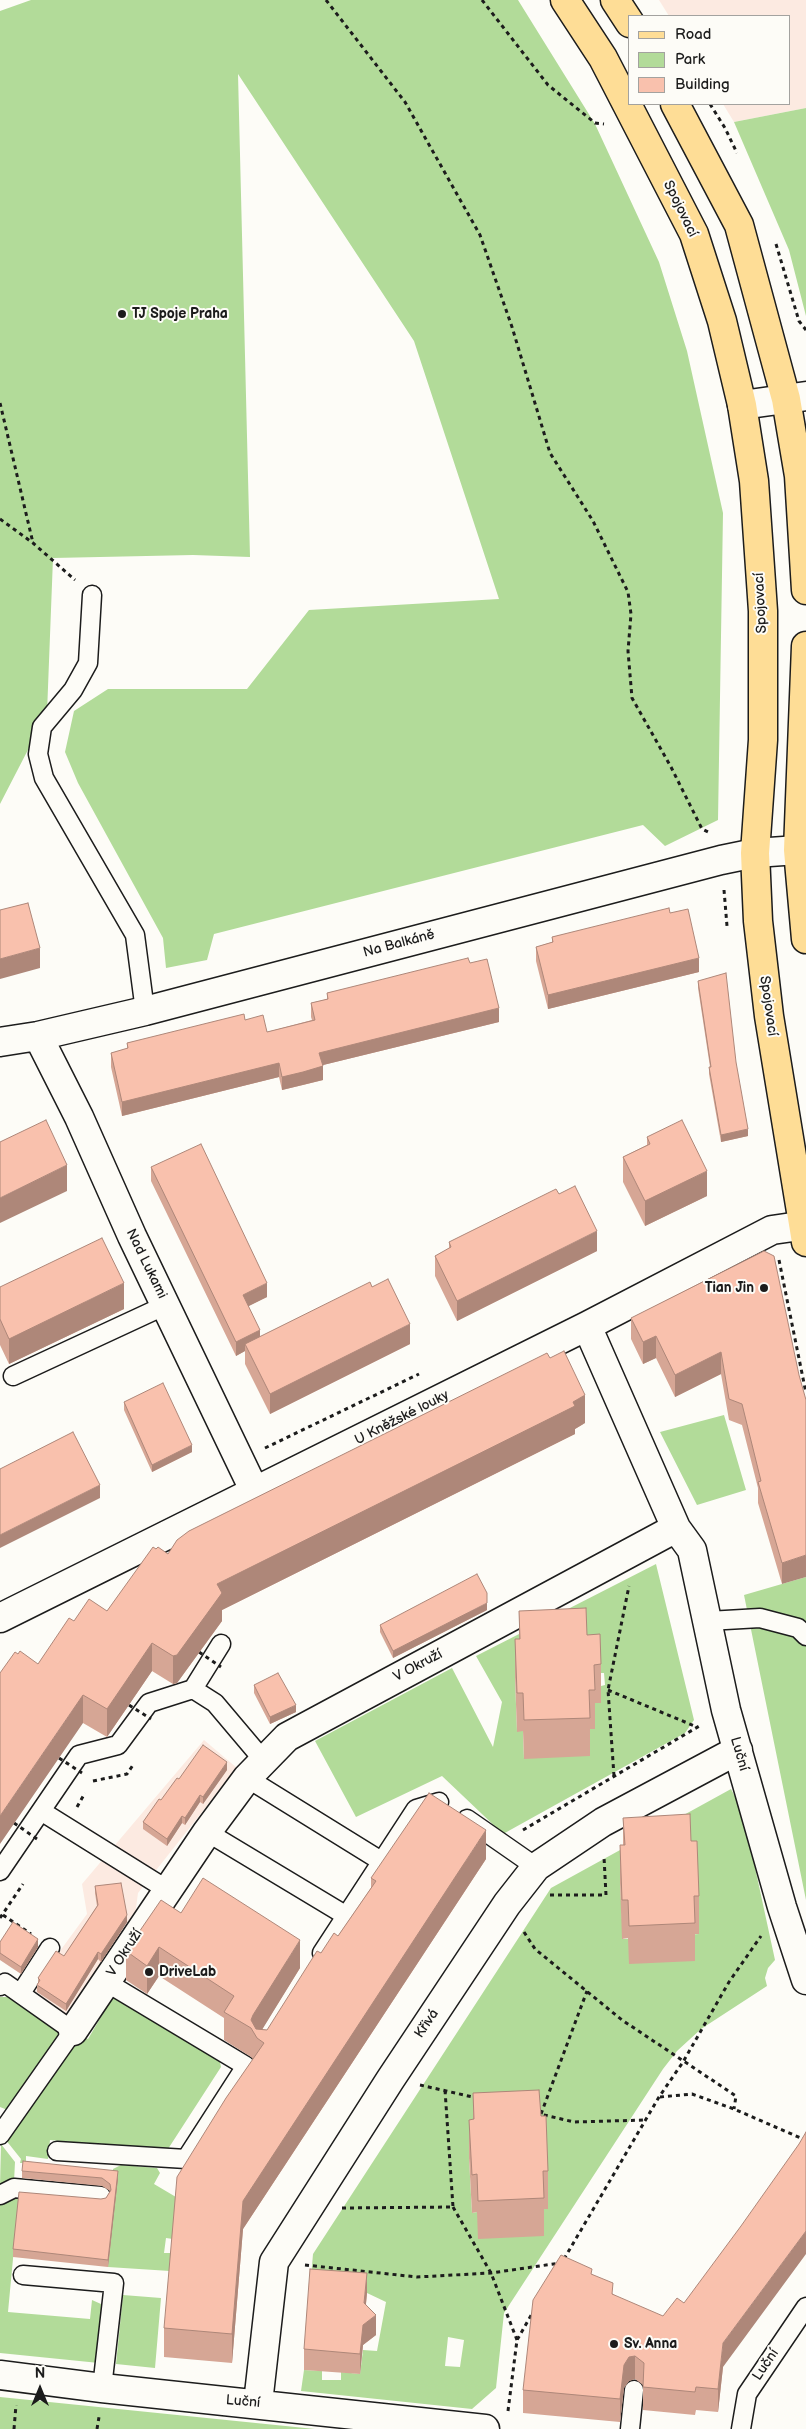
<!DOCTYPE html>
<meta charset="utf-8">
<style>
body{margin:0}
#map{position:relative;width:806px;height:2429px;overflow:hidden;background:#fdfcf7;font-family:"Balsamiq Sans",sans-serif}
canvas{display:block}
.legend{position:absolute;left:628px;top:15px;width:162px;height:90px;box-sizing:border-box;background:#fdfcf7;border:1px solid #a3a29f;margin:0;padding:6px 9px;list-style:none;font-size:15px;color:#1c1c1c}
.legend li{display:flex;align-items:center;gap:10px;height:25px}
.legend b{width:25px;border:1px solid #a3a29f}
.north{position:absolute;left:15px;top:2364px;width:50px;height:50px;-webkit-text-stroke:4px #fdfcf7;paint-order:stroke;rotate:0deg;font-size:14px;font-weight:700;line-height:20px;text-align:center;color:#1c1c1c}
.north::after{content:'';display:block;margin:auto;width:18px;height:22px;background:#1c1c1c;clip-path:polygon(50% 0,100% 100%,50% 72%,0 100%)}
</style>
<div id="map">
<canvas width="806" height="2429"></canvas>
<ul class="legend">
<li><b style="height:6px;background:#fedd96"></b>Road</li>
<li><b style="height:14px;background:#b2db99"></b>Park</li>
<li><b style="height:14px;background:#f9c1ad"></b>Building</li>
</ul>
<div class="north">N</div>
</div>
<script>
const g = document.querySelector('canvas').getContext('2d');
g.lineJoin = 'round';
function paint(path, color) {
  g.fillStyle = color;
  g.fill(path, 'evenodd');
}
function toPath(rows) {
  const path = new Path2D();
  for (const r of rows) {
    path.moveTo(r[0], r[1]);
    for (let i = 2; i < r.length; i += 2) path.lineTo(r[i], r[i + 1]);
  }
  return path;
}
function trace(path, color, width, dash) {
  g.strokeStyle = color;
  g.lineWidth = width;
  g.lineCap = dash ? 'butt' : 'round';
  g.setLineDash(dash || []);
  g.stroke(path);
}
function drawText(font, color, halo, rows, align = 'center') {
  g.font = font + ' "Balsamiq Sans",sans-serif';
  g.lineWidth = 4;
  g.setLineDash([]);
  g.textBaseline = 'middle';
  g.strokeStyle = halo;
  g.fillStyle = color;
  for (const [text, x, y, turn = 0] of rows) {
    g.save();
    g.translate(x, y);
    g.rotate((+turn || 0) * Math.PI / 180);
    g.textAlign = isNaN(turn) ? turn : align;
    if (halo) g.strokeText(text, 0, 0);
    g.fillText(text, 0, 0);
    g.restore();
  }
}
paint(toPath([
 [659,0,806,0,806,108,734,122,723,104,790,104,790,16,669,16],
 [204,1740,237,1768,138,1893,134,1922,69,2022,30,1992,87,1914,82,1884]
]), '#fceae1');
paint(toPath([
 [31,0,518,0,595,124,659,262,687,351,723,513,718,820,665,846,643,825,214,934,207,960,166,968,163,938,78,783,65,752,74,711,108,689,247,689,309,610,499,599,414,341,238,74,250,557,193,555,53,558,47,713,0,804,0,11],
 [806,108,806,316,789,250,734,122],
 [724,1415,746,1490,697,1505,660,1432],
 [656,1564,694,1720,685,1733,503,1834,442,1776,356,1817,315,1741,452,1668,493,1747,502,1702,476,1656],
 [592,1673,604,1673,605,1685,601,1686,594,1703,589,1729,524,1759,523,1731,517,1731,515,1678],
 [806,1577,806,1900,744,1595],
 [731,1789,743,1812,775,1960,768,1968,765,1978,767,1986,701,2029,677,2051,663,2069,504,2313,496,2388,472,2409,301,2391,304,2370,322,2371,322,2380,341,2380,341,2372,360,2374,363,2350,377,2351,386,2302,367,2293,310,2289,313,2254,551,1888],
 [620,1883,699,1934,623,1939],
 [469,2158,544,2236,477,2212,472,2213],
 [448,2337,464,2340,460,2367,445,2366],
 [115,1993,219,2057,221,2067,168,2149,165,2151,50,2140,48,2159,26,2156,26,2163,20,2163,21,2159,5,2139,76,2032,88,2039],
 [0,1997,10,1997,61,2033,10,2111,0,2107],
 [1,2144,15,2162,14,2182,0,2186],
 [121,2165,157,2168,160,2173,154,2184,181,2200,173,2239,166,2238,164,2253,172,2253,170,2271,108,2267,113,2212,113,2169],
 [19,2195,8,2312,90,2319,92,2300,101,2304,105,2309,99,2363,0,2353,0,2202],
 [123,2295,161,2298,155,2368,116,2364],
 [0,2397,315,2429,0,2429]
]), '#b2db99');
const lane = toPath([
 [92,595,88,663,73,690,42,727,38,754,44,778,135,935,145,1011],
 [13,1376,166,1305],
 [708,1621,760,1618,798,1628,806,1636],
 [193,1689,215,1703,264,1761],
 [247,1778,381,1861],
 [41,1811,166,1889],
 [467,1819,536,1867],
 [207,1832,345,1915],
 [0,1871,79,1755,118,1745,149,1703,193,1689,221,1644],
 [322,1953,416,1809,439,1802],
 [0,1986,5,1983,73,2031,0,2135],
 [21,1993,50,1948],
 [57,2151,186,2159,246,2066,106,1982],
 [0,2195,14,2188,101,2196],
 [23,2275,114,2283,102,2388],
 [630,2429,634,2390],
 [741,2429,747,2394,806,2307]
]);
const street = toPath([
 [742,405,806,396],
 [38,1036,79,1117,132,1236,255,1492],
 [0,1042,38,1036,145,1011,721,860,755,853,798,850],
 [587,1326,676,1528,692,1550,726,1710,782,1907,806,1980],
 [0,1618,587,1326,772,1230,806,1225],
 [73,2031,207,1832,247,1778,287,1737,676,1528],
 [0,2375,102,2388,485,2429],
 [258,2403,274,2262,390,2080,507,1904,536,1867,603,1822,738,1750]
]);
const primary = toPath([
 [565,0,603,58,694,234,722,321,742,405,754,481,763,611,763,740,755,853,758,921,769,1016,806,1242],
 [615,0,630,23],
 [675,104,739,225,786,399,799,476,806,590],
 [806,646,798,850,806,939]
]);
trace(lane, '#1c1c1c', 21);
trace(street, '#1c1c1c', 31);
trace(primary, '#1c1c1c', 31);
trace(toPath([
 [326,0,405,102,480,235,512,327,550,453,593,521,628,592,631,614,628,651,632,698,671,767,702,829,710,833],
 [482,0,548,85,595,123,604,124],
 [710,104,725,128,737,153],
 [776,244,799,321,806,330],
 [0,403,33,543],
 [0,519,33,543,75,580],
 [724,890,727,926],
 [779,1260,806,1393],
 [265,1448,419,1374],
 [608,1690,697,1727],
 [614,1776,608,1690,629,1586],
 [93,1781,127,1774,133,1765],
 [77,1807,85,1793],
 [523,1830,701,1725],
 [550,1895,606,1895,604,1857],
 [3,1915,31,1934],
 [0,1918,23,1884],
 [524,1932,535,1949,622,2020,736,2096,734,2109],
 [420,2085,477,2098],
 [660,2097,692,2094,734,2109,803,2139,806,2138],
 [536,2113,574,2122,646,2120],
 [541,2114,587,1991],
 [453,2207,491,2273,517,2340],
 [342,2208,453,2207,445,2090],
 [564,2259,659,2097,683,2062,729,1982,761,1936],
 [305,2265,417,2277,491,2273,560,2263],
 [508,2411,517,2340,533,2312],
 [14,2429,16,2405],
 [97,2429,99,2417]
]), '#1c1c1c', 3, [4, 4]);
trace(lane, '#fdfcf7', 18);
trace(street, '#fdfcf7', 28);
trace(primary, '#fedd96', 28);
trace(toPath([
 [199,1652,221,1667],
 [129,1705,151,1719],
 [59,1758,82,1773],
 [14,1823,37,1839]
]), '#1c1c1c', 3, [4, 4]);
paint(toPath([
 [670,913,699,972,548,1009,536,961,536,947,552,942,552,937],
 [470,963,499,1022,323,1065,323,1080,303,1085,282,1090,279,1077,122,1116,111,1067,111,1053,127,1049,127,1043,245,1020,267,1032,312,1020,311,1017,311,1003,327,999,327,993],
 [698,981,748,1136,721,1142,709,1074,709,1067,710,1067,698,988],
 [647,1137,707,1196,645,1226,623,1182,623,1157,647,1145],
 [151,1167,267,1297,248,1306,260,1337,372,1287,410,1344,270,1414,245,1364,245,1351,236,1356,151,1181],
 [449,1242,597,1251,457,1321,435,1276,435,1256,449,1249],
 [0,1287,124,1309,9,1364,0,1345],
 [631,1318,799,1375,782,1584,758,1503,758,1488,742,1425,729,1420,721,1374,675,1397,656,1358,643,1364,631,1339],
 [124,1402,192,1452,152,1472,124,1410],
 [585,1423,575,1429,575,1434,222,1610,222,1621,177,1683,173,1684,152,1671,107,1737,83,1723,38,1664,74,1621,107,1611,156,1549,168,1554],
 [487,1610,393,1658,380,1632,380,1625],
 [519,1611,587,1635,601,1664,601,1703,595,1703,595,1729,590,1729,590,1756,524,1759,523,1731,517,1732,515,1677,515,1639,519,1639],
 [254,1685,296,1712,270,1724,254,1693],
 [227,1770,203,1804,200,1802,185,1825,182,1823,167,1846,143,1829,143,1822,179,1779],
 [623,1818,691,1841,699,1896,699,1934,695,1934,695,1961,629,1964,628,1938,622,1939,620,1883,620,1845,623,1845],
 [486,1859,243,2229,232,2363,164,2357,164,2328,253,2059,251,2057,224,2040,224,2018,159,1976,147,1994,126,1980,126,1951,181,1913,300,1968,262,2029,267,2030,321,1953,338,1936,371,1888,371,1878],
 [95,1886,127,1922,101,1962,98,1959,66,2011,37,1992,37,1985,38,1983,38,1978,64,1956,97,1906,95,1893],
 [0,1942,38,1947,21,1974,0,1960],
 [473,2093,541,2116,548,2171,548,2209,544,2209,544,2236,478,2239,477,2212,472,2213,469,2158,469,2120,473,2120],
 [22,2171,118,2178,108,2267,13,2257,13,2249,101,2199,106,2198,110,2191,102,2186,22,2178],
 [592,2274,613,2294,723,2367,718,2412,696,2410,695,2415,643,2410,643,2385,635,2379,629,2381,624,2388,620,2422,523,2413,523,2390],
 [367,2293,366,2304,376,2335,363,2345,360,2374,304,2370,304,2349]
]), '#d6a695');
paint(toPath([
 [40,948,40,968,0,979,0,959],
 [699,958,699,972,548,1009,548,995],
 [499,1008,499,1022,319,1066,319,1053],
 [279,1063,279,1077,122,1116,122,1102],
 [323,1066,323,1080,282,1090,282,1077],
 [748,1129,748,1136,721,1142,721,1135],
 [67,1165,67,1191,0,1223,0,1198],
 [707,1171,707,1196,645,1226,645,1201],
 [597,1231,597,1251,457,1321,457,1301],
 [124,1283,124,1309,9,1364,9,1339],
 [267,1283,267,1297,243,1309,243,1295],
 [410,1324,410,1344,270,1414,270,1394],
 [260,1330,260,1344,245,1344,245,1351,236,1356,236,1342],
 [656,1336,656,1358,643,1364,643,1342],
 [721,1352,721,1374,675,1397,675,1375],
 [585,1395,585,1423,575,1429,575,1434,222,1610,222,1621,177,1683,173,1684,173,1656,217,1584],
 [192,1445,192,1452,152,1472,152,1465],
 [100,1485,100,1498,0,1548,0,1535],
 [806,1555,806,1577,782,1584,782,1563],
 [487,1603,487,1610,393,1658,393,1651],
 [152,1643,152,1671,107,1737,107,1709],
 [83,1695,83,1723,0,1844,0,1816],
 [296,1705,296,1712,270,1724,270,1717],
 [227,1762,227,1770,203,1804,203,1797],
 [200,1795,200,1802,185,1825,185,1818],
 [182,1816,182,1823,167,1846,167,1839],
 [486,1830,486,1859,243,2229,232,2363,232,2334,243,2201],
 [127,1915,127,1922,101,1962,101,1954],
 [38,1939,38,1947,21,1974,21,1967],
 [300,1940,300,1968,257,2038,251,2020,253,2015],
 [159,1947,159,1976,147,1994,147,1966],
 [98,1952,98,1959,66,2011,66,2004],
 [118,2171,118,2178,108,2267,108,2260],
 [806,2231,806,2254,723,2367,718,2412,718,2389,723,2343],
 [367,2273,367,2293,364,2323,364,2303],
 [376,2315,376,2335,363,2345,360,2374,360,2354,363,2325],
 [635,2356,635,2379,629,2381,624,2388,620,2422,620,2399,624,2365,629,2357]
]), '#ae8779');
const building = toPath([
 [28,903,40,948,0,959,0,910,28,903],
 [669,908,670,913,688,909,699,958,548,995,536,947,553,942,552,937,669,908],
 [468,958,470,963,487,959,499,1008,319,1053,323,1066,303,1072,282,1077,279,1063,122,1102,111,1053,128,1048,127,1043,244,1014,245,1020,263,1015,267,1032,315,1020,311,1003,328,999,327,993,468,958],
 [726,973,736,1062,748,1129,721,1135,709,1067,711,1067,698,981,726,973],
 [46,1120,67,1165,0,1198,0,1142,46,1120],
 [682,1120,707,1171,645,1201,623,1157,650,1144,647,1137,682,1120],
 [201,1144,267,1283,243,1295,260,1330,236,1342,151,1167,201,1144],
 [575,1186,597,1231,457,1301,435,1256,451,1247,449,1242,556,1189,559,1194,575,1186],
 [102,1238,124,1283,9,1339,0,1319,0,1287,102,1238],
 [764,1251,774,1256,799,1375,806,1400,806,1555,782,1563,758,1482,761,1481,742,1404,729,1399,721,1352,675,1375,656,1336,643,1342,631,1318,764,1251],
 [388,1279,410,1324,270,1394,245,1344,370,1282,372,1287,388,1279],
 [564,1351,585,1395,573,1402,575,1406,217,1584,222,1593,177,1655,173,1656,152,1643,107,1709,83,1695,0,1816,0,1673,15,1652,18,1654,20,1651,38,1664,69,1618,74,1621,89,1599,107,1611,153,1547,156,1549,158,1547,168,1554,177,1540,189,1531,547,1353,550,1358,564,1351],
 [163,1383,192,1445,152,1465,124,1402,163,1383],
 [73,1432,100,1485,0,1535,0,1469,73,1432],
 [477,1574,487,1593,487,1603,393,1651,380,1625,477,1574],
 [586,1608,587,1635,600,1634,601,1664,594,1665,595,1690,589,1690,590,1718,524,1720,523,1693,517,1693,515,1639,520,1639,519,1611,586,1608],
 [278,1673,296,1705,270,1717,254,1685,278,1673],
 [203,1745,227,1762,203,1797,200,1795,185,1818,182,1816,167,1839,143,1822,159,1799,161,1800,177,1778,179,1779,203,1745],
 [429,1793,486,1830,243,2201,232,2334,164,2328,177,2177,226,2098,264,2043,257,2038,251,2028,224,2012,234,1996,159,1947,147,1966,126,1951,161,1900,181,1913,203,1878,300,1940,253,2015,251,2020,256,2029,267,2030,317,1951,321,1953,334,1933,338,1936,376,1881,371,1878,429,1793],
 [690,1814,691,1841,697,1841,699,1896,694,1896,695,1923,629,1926,628,1900,622,1900,620,1845,625,1845,623,1818,690,1814],
 [121,1883,127,1915,101,1954,98,1952,66,2004,37,1985,40,1980,38,1978,56,1951,64,1956,98,1905,95,1886,121,1883],
 [13,1922,38,1939,21,1967,0,1953,0,1942,13,1922],
 [539,2090,541,2116,546,2116,548,2171,543,2171,544,2198,478,2201,477,2174,472,2175,469,2120,474,2119,473,2093,539,2090],
 [806,2132,806,2231,723,2343,718,2389,696,2387,695,2392,643,2387,644,2363,635,2356,629,2357,624,2365,620,2399,523,2390,533,2300,561,2255,592,2269,591,2274,613,2283,612,2294,663,2316,677,2298,684,2303,741,2226,799,2144,806,2132],
 [23,2161,118,2171,108,2260,13,2249,19,2192,101,2199,106,2198,111,2190,110,2184,102,2178,22,2171,23,2161],
 [310,2269,367,2273,364,2303,376,2315,363,2325,360,2354,304,2349,310,2269]
]);
paint(building, '#f9c1ad');
trace(building, '#ae8779', 1);
for (const [x, y, r, color] of [
 [122,314,5,"#1c1c1c"],
 [764,1288,5,"#1c1c1c"],
 [149,1972,5,"#1c1c1c"],
 [614,2344,5,"#1c1c1c"]
]) {
  const dot = new Path2D();
  dot.arc(x, y, r, 0, 2 * Math.PI);
  g.fillStyle = color;
  g.fill(dot);
  trace(dot, '#fdfcf7', 2);
}
drawText('14px', '#1c1c1c', '#fdfcf7', [
 ["Spojovací",680,209,64],
 ["Spojovací",761,603,-93],
 ["Na Balkáně",399,944,-15],
 ["Spojovací",768,1006,82],
 ["Nad Lukami",146,1264,64],
 ["U Kněžské louky",402,1418,-27],
 ["V Okruží",418,1666,-28],
 ["Luční",739,1754,74],
 ["V Okruží",125,1953,-57],
 ["Křivá",427,2024,-56],
 ["Luční",766,2365,-56],
 ["Luční",243,2402,5]
]);
drawText('bold 14px', '#1c1c1c', '#fdfcf7', [
 ["TJ Spoje Praha",132,314],
 ["Tian Jin",754,1288,"right"],
 ["DriveLab",159,1972],
 ["Sv. Anna",624,2344]
], 'left');
</script>
